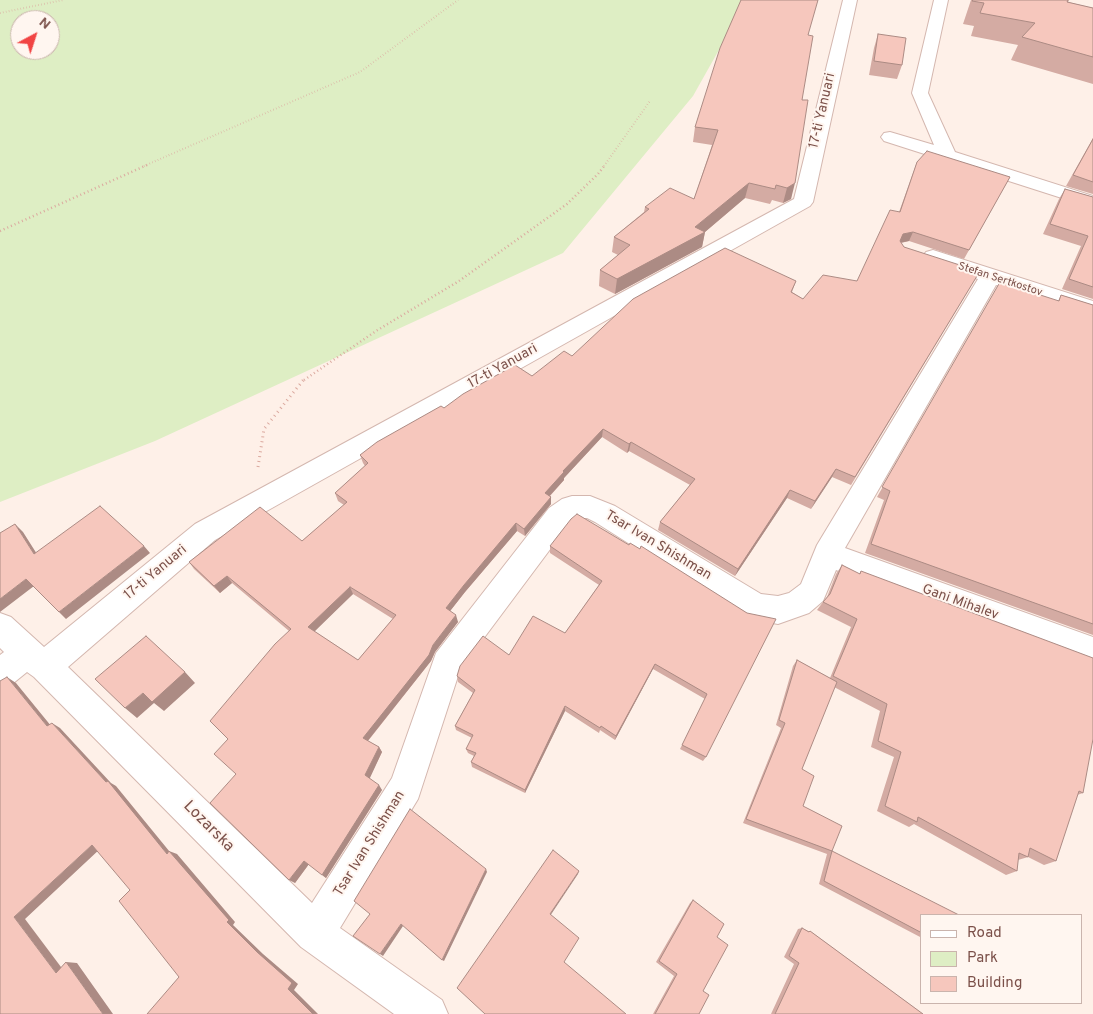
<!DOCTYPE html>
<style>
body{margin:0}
#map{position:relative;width:1093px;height:1014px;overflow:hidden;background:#fef0e8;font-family:Overpass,sans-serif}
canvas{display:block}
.legend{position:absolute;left:920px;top:914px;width:162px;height:90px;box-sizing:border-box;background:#fff6f0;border:1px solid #cab4ad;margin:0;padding:6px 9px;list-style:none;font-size:15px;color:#7b5049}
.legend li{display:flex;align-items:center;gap:10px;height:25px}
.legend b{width:25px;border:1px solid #cab4ad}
.north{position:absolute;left:10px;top:10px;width:50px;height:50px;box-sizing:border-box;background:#fff6f0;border:1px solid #cab4ad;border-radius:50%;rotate:40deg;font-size:14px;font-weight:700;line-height:20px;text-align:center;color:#7b5049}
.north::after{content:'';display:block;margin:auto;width:18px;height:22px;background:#f14544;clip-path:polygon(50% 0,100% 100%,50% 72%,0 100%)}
</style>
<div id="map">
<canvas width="1093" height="1014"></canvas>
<ul class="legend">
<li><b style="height:6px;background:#fff"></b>Road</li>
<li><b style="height:14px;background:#deeec4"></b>Park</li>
<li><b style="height:14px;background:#f6c7bd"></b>Building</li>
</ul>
<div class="north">N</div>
</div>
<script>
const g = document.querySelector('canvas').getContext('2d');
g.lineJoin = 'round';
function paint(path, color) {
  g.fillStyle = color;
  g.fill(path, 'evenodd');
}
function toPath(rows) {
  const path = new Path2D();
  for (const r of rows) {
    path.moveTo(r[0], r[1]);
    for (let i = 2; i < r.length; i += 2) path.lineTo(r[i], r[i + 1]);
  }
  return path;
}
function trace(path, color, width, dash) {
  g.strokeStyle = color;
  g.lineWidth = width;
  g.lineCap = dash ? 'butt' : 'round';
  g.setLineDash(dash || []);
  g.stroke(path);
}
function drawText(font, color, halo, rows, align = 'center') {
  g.font = font + ' Overpass,sans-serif';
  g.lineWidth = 4;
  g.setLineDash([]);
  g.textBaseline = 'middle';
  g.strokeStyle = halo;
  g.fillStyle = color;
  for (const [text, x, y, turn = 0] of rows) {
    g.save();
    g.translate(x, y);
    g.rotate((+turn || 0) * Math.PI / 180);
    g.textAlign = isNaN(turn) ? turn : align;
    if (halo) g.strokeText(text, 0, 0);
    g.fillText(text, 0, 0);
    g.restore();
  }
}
paint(toPath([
 [0,0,747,0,693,96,563,253,155,441,0,502],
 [20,20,50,20,50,50,20,50]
]), '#deeec4');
const minor = toPath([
 [843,0,857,0,813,202,810,206,215,540,68,667,312,903,392,778,436,653,549,508,562,499,572,496,590,496,615,506,761,594,778,596,789,593,801,584,817,545,978,279,926,262,922,257,926,252,933,250,1093,301,1093,316,996,285,845,548,1093,637,1093,667,836,570,823,601,809,613,778,624,756,620,745,617,595,522,587,518,577,518,569,524,460,670,418,799,340,928,442,1000,448,1014,394,1014,301,947,34,677,27,672,11,685,0,689,0,655,4,652,0,648,0,613,11,617,44,647,195,524,794,199,843,0],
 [934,0,948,0,928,93,955,152,1093,196,1093,208,884,141,881,137,884,133,890,132,934,145,912,93,934,0]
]);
trace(minor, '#d4b7af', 2);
trace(toPath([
 [0,13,63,0],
 [144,166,360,72,458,0],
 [604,166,650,101]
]), '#dba99f', 2, [0.5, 2.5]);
trace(toPath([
 [0,231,147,165],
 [304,380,376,331,459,281,567,204,598,174,605,165]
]), '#dba99f', 2.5, [1, 3]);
trace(toPath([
 [258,467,264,429,305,378]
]), '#dba99f', 3, [1, 4]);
paint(minor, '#fff');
paint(toPath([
 [971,0,1069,0,1068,2,1093,8,1093,84,1011,60,1018,45,971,36,974,26,963,24],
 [878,34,902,65,897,79,869,75,874,48],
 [808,35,802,100,791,199,783,203,772,200,770,204,745,198,705,232,702,247,615,294,599,286,600,270,618,255,612,252,614,237,644,212,645,207,694,199,712,145,693,142,695,127],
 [1093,138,1093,194,1066,186],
 [917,162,1010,177,964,259,909,241,901,243,904,247,977,276,851,485,832,477,811,509,787,498,735,576,658,530,660,522,690,485,629,451,627,453,602,437,564,478,564,480,550,496,551,497,551,504,525,536,517,531,465,592,450,611,458,622,435,652,431,661,368,741,379,747,382,752,369,778,382,790,326,878,309,864,295,883,236,774,228,739,289,631,232,583,220,593,194,569,189,562,302,541,344,505,338,501,335,493,365,466,363,463,360,455,444,408,532,376,572,356,796,281,792,292,803,299,857,281,899,212],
 [353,594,393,619,358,660,314,631],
 [1065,189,1093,197,1093,299,1062,289,1081,246,1043,234,1059,199],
 [994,293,1058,301,1061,295,1093,305,1093,635,865,553,884,500,877,497],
 [629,545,747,613,706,757,703,761,680,749,705,699,653,669,615,740,600,730,599,733,565,711,525,793,472,767,471,762,474,756,468,753,466,749,472,738,456,730,455,726,473,693,458,682,457,676,565,633,599,585,550,553,550,546],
 [842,565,859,574,861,571,1083,793,1077,795,1056,861,1044,865,1028,857,1018,860,1017,871,1006,875,914,824,909,827,877,811,894,757,871,747,880,711,834,687,802,769,803,806,832,851,922,915,922,938,819,884,827,854,743,823,781,728,776,725,793,666,797,660,830,678,851,627,817,610,823,602,827,597,836,574],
 [693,900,717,937,703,991,699,1014,653,1014,674,976,656,962,690,903],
 [802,928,808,931,810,931,923,1014,771,1014,794,964,784,957,798,929]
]), '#d4aba3');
paint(toPath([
 [749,183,745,198,705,232,702,247,615,294,617,279,695,227],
 [795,183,791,199,783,203,787,188],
 [913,232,909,241,899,243,903,234],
 [603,429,602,437,564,478,564,480,545,501,545,493,563,471],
 [631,442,629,451,627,453,629,444],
 [836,469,832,477,811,509,815,501],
 [790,490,787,498,735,576,738,569],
 [551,497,551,504,525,536,524,529],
 [516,523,517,531,465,592,447,615,446,608,464,585],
 [15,524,23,532,42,562,34,554],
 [144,546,150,553,66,619,59,612],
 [227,576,232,583,220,593,214,586],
 [26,579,34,586,0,612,0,599],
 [350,587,353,594,312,634,308,627],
 [456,615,458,622,435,652,431,661,366,743,363,738],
 [655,664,653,669,615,740,616,736],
 [185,672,195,683,164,711,154,703,137,718,125,708,143,693],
 [7,677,16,683,56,732,47,726],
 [565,706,565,711,525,793,525,790],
 [52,723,60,728,111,783,116,786,174,857,167,854,106,782],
 [379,747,382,752,369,780,365,775],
 [379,785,382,790,326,878,322,875],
 [92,845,101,848,25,919,67,975,56,973,14,917],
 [169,851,177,854,235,922,233,925,263,954,298,984,294,990,318,1014,313,1014,288,989,227,922],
 [304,861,309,864,295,883,289,880],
 [486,869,487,872,444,961,442,960],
 [579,871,578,874,550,916,550,914],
 [401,924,403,926,383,956,380,954],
 [66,962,77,963,113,1014,103,1014]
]), '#ac8b84');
const building = toPath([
 [741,0,818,0,808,35,813,36,802,100,808,100,795,183,787,188,776,185,775,189,749,183,695,227,705,232,617,279,600,270,630,245,614,237,649,209,645,207,670,188,694,199,718,130,695,127,720,48,741,0],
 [973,0,1068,0,1067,2,1093,8,1093,57,1022,37,1035,23,980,13,984,3,972,1,973,0],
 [878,34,906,38,902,65,874,61,878,34],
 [1093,139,1093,182,1073,175,1093,139],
 [927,151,1010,177,969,250,913,232,903,234,900,241,904,247,969,268,966,272,977,276,855,477,836,469,815,501,790,490,738,569,660,522,695,479,631,442,629,444,603,429,563,471,564,472,545,493,551,497,524,529,516,523,464,585,446,608,456,615,433,645,429,655,363,738,379,747,365,775,379,785,322,875,304,861,289,880,210,803,236,774,214,754,228,739,210,721,275,644,291,629,227,576,214,586,189,562,260,507,302,541,347,502,335,493,368,463,360,455,377,442,441,406,444,408,463,394,515,365,532,376,564,351,572,356,633,299,725,248,796,281,791,292,803,299,823,275,857,281,890,210,900,212,917,162,927,151],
 [350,587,396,615,358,660,308,627,350,587],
 [1065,189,1093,197,1093,287,1069,279,1088,236,1050,224,1065,189],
 [1000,282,1059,301,1061,295,1093,305,1093,624,871,544,890,491,882,487,1000,282],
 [100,506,144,546,59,612,26,579,0,599,0,533,15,524,34,554,100,506],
 [577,514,629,545,630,543,640,549,641,546,747,613,776,619,706,757,682,745,707,694,655,664,616,736,601,726,600,728,565,706,525,790,471,762,476,753,466,749,473,735,455,726,475,690,457,676,460,666,483,636,509,655,533,616,565,633,602,581,550,546,571,519,577,514],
 [842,565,860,574,861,571,1093,658,1093,739,1083,793,1079,791,1056,861,1030,848,1028,857,1019,853,1017,871,918,817,917,822,885,806,901,752,878,741,887,704,833,676,857,619,823,602,830,594,842,565],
 [146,636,185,672,152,702,143,693,125,708,95,679,146,636],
 [797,660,837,682,802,769,814,776,803,806,842,826,832,851,746,819,785,723,779,720,797,660],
 [7,677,47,726,52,723,106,782,108,781,167,854,169,851,229,920,227,922,257,952,292,983,288,989,313,1014,147,1014,179,977,119,901,130,890,92,845,14,917,56,973,66,962,103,1014,0,1014,0,681,7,677],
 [410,809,486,869,442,960,401,924,380,954,353,936,370,914,354,901,410,809],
 [553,850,579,871,550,914,579,938,564,962,626,1014,485,1014,457,988,553,850],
 [832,851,959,915,922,915,922,933,824,881,832,851],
 [693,900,724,924,717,937,728,945,703,991,709,995,699,1014,655,1014,677,974,659,961,693,900],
 [802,928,809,932,810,931,923,1014,775,1014,799,963,789,956,802,928]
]);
paint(building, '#f6c7bd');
trace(building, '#ac8b84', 1);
drawText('11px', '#7b5049', '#fff6f0', [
 ["Stefan Sertkostov",1000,280,18]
]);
drawText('14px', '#7b5049', '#fff6f0', [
 ["17-ti Yanuari",823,111,-77],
 ["17-ti Yanuari",503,367,-29],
 ["Tsar Ivan Shishman",658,546,31],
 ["17-ti Yanuari",156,573,-40],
 ["Gani Mihalev",960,603,20],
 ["Tsar Ivan Shishman",370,844,-58]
]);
drawText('16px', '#7b5049', '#fff6f0', [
 ["Lozarska",208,827,45]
]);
</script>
